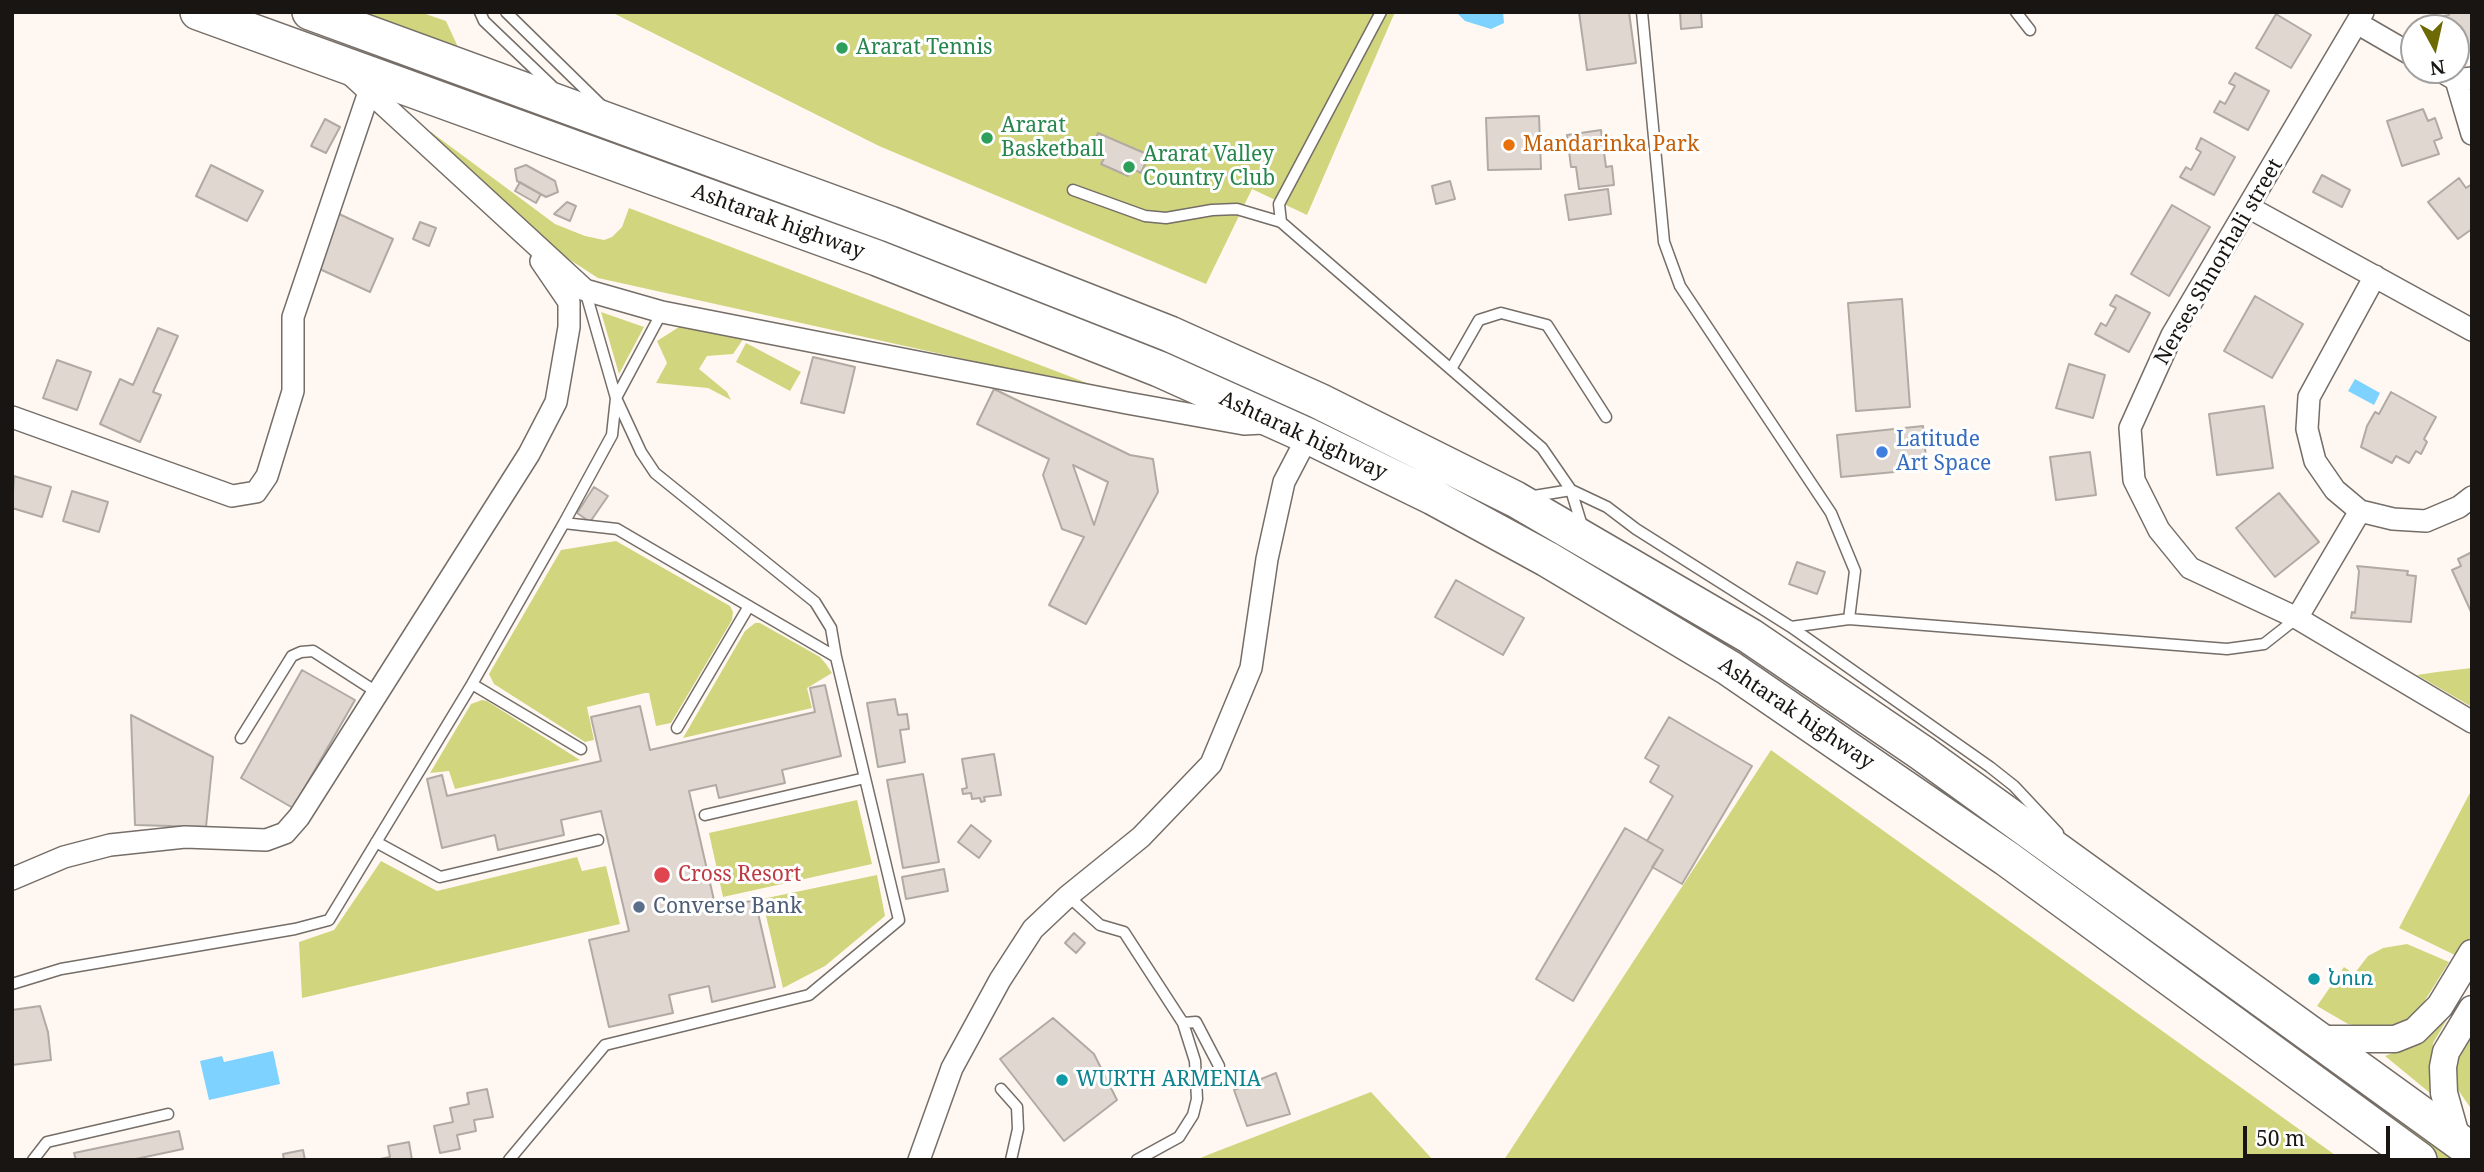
<!DOCTYPE html>
<meta charset="utf-8">
<style>
body{margin:0}
#map{position:relative;width:2484px;height:1172px;overflow:hidden;background:#fff8f2;font-family:"Noto Serif",serif}
canvas{display:block}
.frame{position:absolute;inset:0;border:14px solid #181512;pointer-events:none}
.north{position:absolute;left:2400px;top:14px;width:70px;height:70px;box-sizing:border-box;background:#fff;border:2px solid #a3a1a0;border-radius:50%;rotate:172deg;font-size:19px;font-weight:700;line-height:28px;text-align:center;color:#181512}
.north::after{content:'';display:block;margin:auto;width:24px;height:32px;background:#6d6a06;clip-path:polygon(50% 0,100% 100%,50% 72%,0 100%)}
.scale{position:absolute;left:2243px;top:1126px;width:147px;height:32px;box-sizing:border-box;border:4px solid #181512;border-top:0;padding-left:9px;font-size:21px;line-height:24px;white-space:nowrap;color:#181512;-webkit-text-stroke:5px #fff;paint-order:stroke}
</style>
<div id="map">
<canvas width="2484" height="1172"></canvas>
<div class="frame"></div>
<div class="north">N</div>
<div class="scale">50 m</div>
</div>
<script>
const g = document.querySelector('canvas').getContext('2d');
g.lineJoin = 'round';
function paint(path, color) {
  g.fillStyle = color;
  g.fill(path, 'evenodd');
}
function toPath(rows) {
  const path = new Path2D();
  for (const r of rows) {
    path.moveTo(r[0], r[1]);
    for (let i = 2; i < r.length; i += 2) path.lineTo(r[i], r[i + 1]);
  }
  return path;
}
function trace(path, color, width, dash) {
  g.strokeStyle = color;
  g.lineWidth = width;
  g.lineCap = dash ? 'butt' : 'round';
  g.setLineDash(dash || []);
  g.stroke(path);
}
function drawText(font, color, halo, rows, align = 'center') {
  g.font = font + ' "Noto Serif","Noto Sans Armenian",serif';
  g.lineWidth = 6;
  g.setLineDash([]);
  g.textBaseline = 'middle';
  g.strokeStyle = halo;
  g.fillStyle = color;
  for (const [text, x, y, turn = 0] of rows) {
    g.save();
    g.translate(x, y);
    g.rotate((+turn || 0) * Math.PI / 180);
    g.textAlign = isNaN(turn) ? turn : align;
    if (halo) g.strokeText(text, 0, 0);
    g.fillText(text, 0, 0);
    g.restore();
  }
}
paint(toPath([
 [359,12,420,12,446,21,458,47],
 [611,12,1395,12,1307,215,1252,189,1206,284,879,146],
 [431,132,555,224,585,236,604,240,612,237,622,227,629,208,1108,391,598,278,567,258,432,143,429,134],
 [601,312,644,327,619,374],
 [690,320,748,332,733,354,707,356,699,369,727,392,731,400,708,388,656,383,667,363,657,341],
 [746,343,801,372,790,391,736,362],
 [616,541,730,606,733,612,732,620,671,723,656,726,649,693,645,693,587,707,594,740,585,742,494,684,489,674,561,550],
 [755,623,760,623,820,657,826,664,832,673,807,688,812,708,683,738,745,631],
 [2472,668,2472,707,2417,675,2437,672],
 [482,700,487,701,580,760,455,789,449,771,430,773,471,704],
 [1771,750,2342,1160,1504,1160],
 [2472,789,2472,934,2459,957,2399,928],
 [857,800,872,864,723,897,709,833],
 [577,857,582,871,606,866,620,924,302,998,299,942,334,930,381,861,437,891],
 [2049,859,2462,1160,2438,1160,2041,870],
 [877,875,885,916,825,966,783,988,762,899],
 [2407,944,2449,962,2414,1018,2387,1030,2348,1024,2317,1006,2344,967,2354,974,2368,956,2383,948],
 [2458,1001,2433,1043,2430,1093,2385,1056,2406,1048],
 [2472,1028,2472,1110,2458,1090,2454,1069],
 [1371,1092,1433,1160,1196,1160,1210,1154]
]), '#d1d67e');
paint(toPath([
 [1456,12,1503,12,1504,23,1491,29,1465,21],
 [2355,379,2380,393,2374,405,2348,391],
 [273,1051,280,1084,209,1100,200,1061,222,1056,224,1062]
]), '#7ed2ff');
const building = toPath([
 [1579,12,1629,12,1636,63,1587,70,1579,12],
 [1680,12,1701,12,1702,27,1681,29,1680,12],
 [2449,12,2472,12,2472,50,2456,52,2456,28,2439,28,2437,17,2449,15,2449,12],
 [2276,14,2311,35,2291,68,2256,48,2276,14],
 [2235,73,2269,91,2248,130,2214,112,2220,101,2225,104,2235,86,2229,83,2235,73],
 [2423,109,2428,121,2435,118,2442,138,2434,141,2439,154,2402,166,2387,121,2423,109],
 [1539,116,1541,169,1488,170,1486,118,1539,116],
 [325,119,340,127,326,153,311,146,325,119],
 [1601,130,1606,167,1612,166,1614,185,1579,189,1576,167,1571,167,1567,135,1601,130],
 [1098,133,1149,155,1141,173,1131,168,1128,176,1101,164,1105,157,1091,151,1098,133],
 [2201,138,2235,157,2214,195,2180,177,2186,167,2191,170,2201,152,2196,149,2201,138],
 [211,165,263,191,247,221,196,196,211,165],
 [526,165,555,181,558,192,546,197,517,181,515,169,526,165],
 [2322,175,2350,190,2342,207,2313,192,2322,175],
 [2459,178,2466,188,2472,184,2472,229,2458,239,2428,202,2459,178],
 [1450,181,1455,199,1436,204,1432,186,1450,181],
 [520,182,541,194,536,203,515,191,520,182],
 [1608,189,1611,214,1569,220,1565,195,1608,189],
 [567,202,576,206,570,221,554,214,567,202],
 [2172,205,2210,227,2169,296,2131,274,2172,205],
 [337,213,393,239,370,292,313,266,337,213],
 [420,222,436,228,429,246,413,239,420,222],
 [2116,295,2150,313,2129,352,2095,334,2101,323,2106,326,2116,308,2110,305,2116,295],
 [2255,296,2303,324,2272,378,2224,351,2255,296],
 [1902,299,1910,407,1856,411,1848,303,1902,299],
 [158,328,178,336,153,392,161,395,140,442,100,424,120,379,133,385,158,328],
 [813,357,855,367,844,413,801,403,813,357],
 [57,360,91,372,77,410,43,398,57,360],
 [2069,364,2105,375,2093,418,2056,408,2069,364],
 [994,389,1130,455,1153,459,1158,492,1086,624,1049,605,1084,537,1062,529,1043,475,1049,459,977,424,994,389],
 [1073,465,1108,482,1094,525,1073,465],
 [2391,392,2436,417,2424,439,2427,442,2421,454,2416,451,2409,463,2396,456,2392,463,2361,447,2367,426,2375,412,2379,414,2391,392],
 [2264,406,2273,468,2217,475,2209,414,2264,406],
 [1923,426,1927,469,1841,477,1837,435,1923,426],
 [2090,452,2096,495,2056,500,2050,457,2090,452],
 [14,476,51,487,42,517,12,508,14,476],
 [594,487,608,496,590,522,577,513,594,487],
 [72,491,108,502,99,532,63,521,72,491],
 [2279,493,2319,542,2275,577,2236,528,2279,493],
 [2472,552,2472,614,2452,570,2461,566,2458,559,2472,552],
 [1797,562,1825,572,1817,594,1789,584,1797,562],
 [2357,566,2408,571,2407,575,2416,576,2411,622,2351,618,2352,612,2355,613,2359,571,2357,566],
 [1456,580,1524,618,1503,655,1435,617,1456,580],
 [302,670,355,700,293,808,241,778,302,670],
 [825,685,841,756,782,770,785,783,719,798,716,785,689,791,716,909,755,900,775,987,712,1002,709,986,669,995,673,1013,609,1027,589,940,629,931,601,811,561,820,564,835,498,850,495,835,442,848,427,779,442,775,447,796,601,761,591,717,640,706,650,750,815,712,810,688,825,685],
 [895,699,898,715,907,714,909,729,900,730,905,762,878,767,867,703,895,699],
 [131,715,213,757,206,827,135,825,131,715],
 [1669,717,1752,766,1682,884,1652,867,1663,850,1647,841,1673,796,1650,782,1659,766,1645,758,1669,717],
 [994,754,1001,795,984,797,985,801,981,802,980,798,972,799,971,793,963,794,962,789,967,788,962,759,994,754],
 [923,774,939,862,903,868,887,780,923,774],
 [971,825,991,841,979,858,958,842,971,825],
 [1625,828,1663,850,1573,1001,1536,979,1625,828],
 [944,869,948,891,906,899,902,877,944,869],
 [1074,933,1085,943,1076,953,1065,943,1074,933],
 [40,1006,48,1032,51,1060,12,1065,12,1010,40,1006],
 [1053,1018,1094,1054,1117,1100,1064,1141,1000,1059,1053,1018],
 [1276,1073,1290,1114,1247,1126,1234,1090,1276,1073],
 [487,1089,493,1117,474,1120,476,1131,457,1135,460,1149,440,1153,434,1126,453,1122,450,1108,469,1104,467,1093,487,1089],
 [179,1131,183,1149,131,1160,76,1160,74,1153,179,1131],
 [409,1142,412,1160,375,1160,390,1157,388,1146,409,1142],
 [303,1150,305,1160,284,1160,283,1154,303,1150]
]);
paint(building, '#dfd7d0');
trace(building, '#b1aaa3', 2);
const service = toPath([
 [480,12,484,21,552,86],
 [506,12,602,106],
 [1642,12,1664,242,1680,286,1831,513,1855,571,1849,619],
 [2016,12,2030,30],
 [1073,190,1145,216,1166,218,1212,210,1237,209,1281,222,1542,448,1571,490,1583,529],
 [1281,222,1279,204,1381,12],
 [662,312,616,398,641,452,655,473,815,602,831,628,836,657],
 [1451,369,1479,320,1501,313,1547,325,1606,417],
 [1528,497,1571,490,1607,507,1636,529,1791,627,1990,767,2014,786,2058,833],
 [564,523,612,435,616,398,585,290],
 [1791,627,1849,619,2227,649,2264,644,2297,618],
 [472,684,581,749],
 [677,728,749,606],
 [241,738,292,656,301,652,313,651,378,693],
 [705,815,865,778],
 [376,842,440,877,598,840],
 [1068,896,1100,925,1124,932,1183,1023,1196,1022,1219,1066],
 [12,984,61,969,295,929,329,920,472,684,564,523,617,529,836,657,899,920,809,995,605,1045,509,1160],
 [1001,1089,1017,1107,1018,1129,1011,1160],
 [33,1160,47,1142,168,1114],
 [1137,1160,1179,1137,1193,1115,1197,1099,1195,1061,1183,1023]
]);
const minor = toPath([
 [2363,12,2172,335,2130,428,2134,480,2159,530,2190,568,2297,618,2472,722],
 [2357,23,2414,56],
 [2439,70,2456,80,2472,78],
 [350,74,585,290,662,312,1127,403,1244,424,1263,423],
 [2456,80,2472,134],
 [2250,208,2472,330],
 [2375,276,2309,397,2307,429,2315,461,2335,490,2360,511,2393,519,2426,521,2459,507,2472,497],
 [12,417,232,496,256,492,267,476,293,391,293,317,369,92],
 [2297,618,2360,511],
 [12,879,64,857,110,845,185,837,266,840,285,833,299,817,529,454,556,402,569,327,569,302,541,261],
 [919,1160,952,1068,1000,980,1033,929,1068,896,1141,837,1211,764,1251,668,1267,559,1284,482,1308,436]
]);
const tertiary = toPath([
 [2318,1039,2395,1039,2415,1031,2440,1006,2472,953],
 [2457,1139,2444,1093,2443,1067,2446,1052,2472,1009]
]);
const trunk = toPath([
 [198,12,877,258,1159,369,1308,436,1433,497,1547,559,1729,668,2006,858,2419,1160],
 [310,12,890,224,1170,334,1319,401,1515,499,1750,636,1922,753,2472,1151]
]);
trace(service, '#756d67', 13);
trace(minor, '#756d67', 24);
trace(tertiary, '#756d67', 29);
trace(trunk, '#756d67', 38);
trace(service, '#fff', 10);
trace(minor, '#fff', 21);
trace(tertiary, '#fff', 26);
trace(trunk, '#fff', 35);
for (const [x, y, r, color] of [
 [842,48,7,"#2e9e5b"],
 [987,138,7,"#2e9e5b"],
 [1509,145,7,"#e8710a"],
 [1129,167,7,"#2e9e5b"],
 [1882,452,7,"#3f7fe0"],
 [662,875,9,"#e0444e"],
 [639,907,7,"#5c6f8a"],
 [2314,979,7,"#0f9aa8"],
 [1062,1080,7,"#0f9aa8"]
]) {
  const dot = new Path2D();
  dot.arc(x, y, r, 0, 2 * Math.PI);
  g.fillStyle = color;
  g.fill(dot);
  trace(dot, '#fff', 2.5);
}
drawText('21px', '#27864d', '#fff', [
 ["Ararat Tennis",856,48],
 ["Ararat",1001,126],
 ["Basketball",1001,150],
 ["Ararat Valley",1143,155],
 ["Country Club",1143,179]
], 'left');
drawText('21px', '#c56008', '#fff', [
 ["Mandarinka Park",1523,145]
], 'left');
drawText('21px', '#181512', '#fff', [
 ["Ashtarak highway",778,222,20],
 ["Nerses Shnorhali street",2219,262,-60],
 ["Ashtarak highway",1303,436,25],
 ["Ashtarak highway",1796,714,34]
]);
drawText('21px', '#366cbe', '#fff', [
 ["Latitude",1896,440],
 ["Art Space",1896,464]
], 'left');
drawText('21px', '#be3a42', '#fff', [
 ["Cross Resort",678,875]
], 'left');
drawText('21px', '#4e5e75', '#fff', [
 ["Converse Bank",653,907]
], 'left');
drawText('21px', '#0d838f', '#fff', [
 ["Նուռ",2328,979],
 ["WURTH ARMENIA",1076,1080]
], 'left');
</script>
